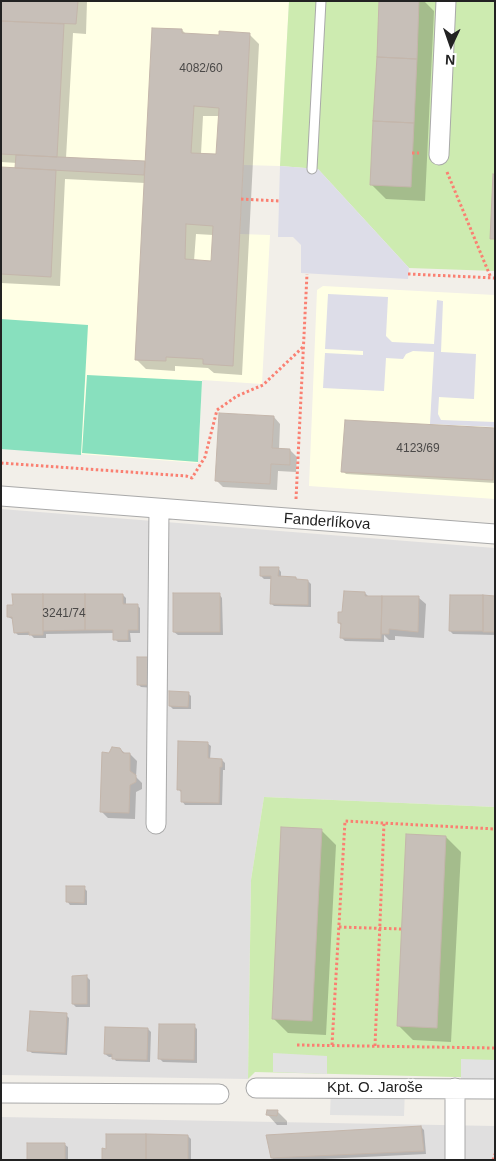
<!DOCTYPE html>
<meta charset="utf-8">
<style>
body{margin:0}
#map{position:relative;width:496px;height:1161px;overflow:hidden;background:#f2efe9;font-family:Helvetica,sans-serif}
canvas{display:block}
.frame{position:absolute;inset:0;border:2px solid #222;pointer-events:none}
.north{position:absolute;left:426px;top:20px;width:50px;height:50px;-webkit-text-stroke:4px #fff;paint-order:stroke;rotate:183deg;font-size:14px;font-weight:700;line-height:20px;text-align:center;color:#222}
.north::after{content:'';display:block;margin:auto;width:18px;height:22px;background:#222;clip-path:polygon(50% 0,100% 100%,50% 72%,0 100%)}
</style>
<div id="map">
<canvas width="496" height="1161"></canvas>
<div class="frame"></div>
<div class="north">N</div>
</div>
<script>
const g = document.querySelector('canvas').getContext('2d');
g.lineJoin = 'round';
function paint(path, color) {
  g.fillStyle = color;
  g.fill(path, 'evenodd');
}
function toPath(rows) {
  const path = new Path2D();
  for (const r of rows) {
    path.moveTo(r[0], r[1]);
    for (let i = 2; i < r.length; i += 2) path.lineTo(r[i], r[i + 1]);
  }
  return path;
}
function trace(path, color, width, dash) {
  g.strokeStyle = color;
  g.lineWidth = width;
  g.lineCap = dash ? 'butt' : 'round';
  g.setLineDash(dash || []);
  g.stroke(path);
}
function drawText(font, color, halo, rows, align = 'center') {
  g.font = font + ' Helvetica,sans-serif';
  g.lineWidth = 4.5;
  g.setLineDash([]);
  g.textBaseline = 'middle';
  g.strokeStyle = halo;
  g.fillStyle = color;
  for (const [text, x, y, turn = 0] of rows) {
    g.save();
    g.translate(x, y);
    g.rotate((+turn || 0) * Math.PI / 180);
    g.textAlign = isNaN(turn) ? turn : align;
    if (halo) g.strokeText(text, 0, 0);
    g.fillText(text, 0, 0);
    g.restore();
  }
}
paint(toPath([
 [1,509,495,548,495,807,264,797,251,880,248,1079,1,1075],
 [1,1117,495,1126,495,1160,1,1160]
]), '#e0dfdf');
paint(toPath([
 [1,1,289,1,280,166,243,165,240,234,270,235,262,384,202,380,198,463,1,448],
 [323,286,495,295,495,499,309,486,317,290]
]), '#ffffe5');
paint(toPath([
 [289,1,495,1,495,271,409,268,318,169,280,166],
 [264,797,495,807,495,1078,255,1072,248,1079,251,880]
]), '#cdebb0');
paint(toPath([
 [1,319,88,325,81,455,1,449],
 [87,375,202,381,198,462,82,453]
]), '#88e0be');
paint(toPath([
 [273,1053,327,1056,327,1074,273,1072],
 [461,1059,495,1060,495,1089,461,1088],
 [331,1088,405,1088,404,1116,330,1115]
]), '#e2e2e2');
paint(toPath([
 [280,166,318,169,409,268,408,279,301,273,301,245,293,237,278,237],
 [328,294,388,297,386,336,392,342,434,344,437,300,443,301,441,352,476,354,474,399,439,397,438,414,441,420,495,422,495,427,430,424,434,352,413,351,406,354,403,359,386,358,384,391,323,388,325,353,363,355,363,351,325,349]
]), '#dddde8');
paint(toPath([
 [1,1,87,1,86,34,73,33,66,158,146,162,182,30,187,35,220,37,249,34,259,44,242,375,214,373,208,368,175,366,175,371,146,369,136,359,145,183,65,179,60,286,1,283,1,168,16,169,17,163,1,162],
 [203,116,219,116,217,155,201,154],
 [196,234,213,235,212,262,194,261],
 [380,1,424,1,434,11,425,201,386,199,371,184],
 [274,417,280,424,279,450,290,450,297,457,296,472,278,471,277,490,223,487,216,480],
 [495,429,495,483,346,474,343,471],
 [278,568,281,572,281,578,296,578,298,581,308,581,311,584,311,607,274,606,271,603,272,579,264,579,261,576],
 [365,593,368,596,419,598,426,604,424,638,395,636,395,640,389,640,384,635,384,642,345,641,342,638,342,626,339,623,343,613],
 [219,594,222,598,223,635,178,635,174,632],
 [123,595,126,598,126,605,137,605,140,608,140,633,130,633,131,642,118,642,115,639,115,633,46,634,46,638,34,638,31,635,18,635,15,632,14,620,8,617],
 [495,597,495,635,453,634,450,631],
 [151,658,154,688,141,687,138,684],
 [188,693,191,696,191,709,173,709,170,706],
 [207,743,211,746,210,759,222,760,225,763,225,770,223,770,222,805,185,805,182,801,182,793,178,789],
 [120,749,126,754,130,754,137,761,136,777,142,783,142,789,136,792,135,819,108,818,101,811],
 [321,830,336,845,326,1035,288,1033,273,1018],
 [446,837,461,852,451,1042,413,1040,398,1025],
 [84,888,87,891,87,905,70,905,67,901],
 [87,977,90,980,90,1007,76,1007,73,1004],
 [66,1015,69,1018,67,1055,32,1053,29,1050],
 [194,1026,197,1029,197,1063,163,1062,160,1059],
 [148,1029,151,1032,150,1062,116,1061,113,1057,109,1057,105,1054],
 [277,1111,287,1121,287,1125,277,1125,268,1115],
 [421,1127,424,1130,426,1154,303,1160,274,1160,272,1158],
 [188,1136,191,1139,191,1160,103,1160],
 [64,1144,68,1147,68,1160,29,1160]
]), '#0003');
const building = toPath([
 [1,1,78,1,76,24,1,21,1,1],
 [379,1,419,1,417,59,377,57,379,1],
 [1,21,64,24,57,157,1,154,1,21],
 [152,28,182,29,182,33,219,35,219,31,250,33,233,366,203,364,203,359,166,357,166,361,135,360,152,28],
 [194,106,219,108,216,154,191,153,194,106],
 [186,224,213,226,211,261,185,259,186,224],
 [377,57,417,59,414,123,373,121,377,57],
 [373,121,414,123,411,187,370,185,373,121],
 [16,155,145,161,144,175,15,168,16,155],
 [1,167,56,170,51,277,1,274,1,167],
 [493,174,495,175,495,239,490,239,493,174],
 [219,413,274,416,272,448,290,449,290,465,271,464,270,484,215,481,219,413],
 [345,420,495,428,493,480,341,472,345,420],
 [260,567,279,567,278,576,296,577,296,579,308,580,308,605,270,604,271,576,260,576,260,567],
 [344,591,365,592,365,596,382,596,381,639,340,638,341,623,338,623,338,612,342,612,344,591],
 [173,593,220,593,220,632,173,632,173,593],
 [12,594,43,594,43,635,29,635,29,632,14,633,12,617,7,617,7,605,13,605,12,594],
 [43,594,85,594,85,630,43,631,43,594],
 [85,594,123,594,123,604,138,604,138,630,128,630,128,640,113,640,113,630,85,630,85,594],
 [450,595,483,595,483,631,449,631,450,595],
 [483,595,495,596,495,632,483,632,483,595],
 [382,596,419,596,418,632,389,629,389,634,381,634,382,596],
 [137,657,152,657,151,685,137,685,137,657],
 [169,691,189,692,188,707,169,706,169,691],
 [178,741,208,742,208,758,222,759,222,767,220,767,219,803,181,802,181,790,177,790,178,741],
 [112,747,120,748,123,753,130,753,130,771,136,775,136,782,130,785,129,813,100,812,102,752,109,753,112,747],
 [281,827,322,829,312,1021,272,1019,281,827],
 [406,834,446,836,437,1028,397,1026,406,834],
 [66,886,85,886,84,903,66,902,66,886],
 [87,975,87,1004,72,1004,72,976,87,975],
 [30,1011,67,1013,65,1053,27,1051,30,1011],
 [159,1024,195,1024,194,1060,158,1059,159,1024],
 [105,1027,148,1028,147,1060,112,1059,112,1054,104,1054,105,1027],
 [267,1110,278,1110,277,1116,266,1115,267,1110],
 [421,1126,424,1151,271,1158,266,1135,421,1126],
 [106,1134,146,1134,146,1160,102,1160,102,1148,106,1149,106,1134],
 [146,1134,188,1135,188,1160,146,1160,146,1134],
 [27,1143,65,1143,65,1160,27,1160,27,1143]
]);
paint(building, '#c7bfb8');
trace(building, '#c4b6ab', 1);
const service = toPath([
 [312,169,321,1]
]);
const minor = toPath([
 [439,155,446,1],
 [1,496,495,534],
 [156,824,159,509],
 [256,1088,495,1089],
 [455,1088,455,1160],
 [1,1093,219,1094]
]);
trace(service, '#a9a9a9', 11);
trace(minor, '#a9a9a9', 21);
trace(toPath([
 [412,153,419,153],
 [447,172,491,278],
 [241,199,279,201],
 [408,274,495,278],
 [1,463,186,476,192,478,205,457,217,410,237,396,263,385,303,347],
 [296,499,307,274],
 [339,927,401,929],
 [297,1045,495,1048],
 [332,1045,345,821,495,829],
 [375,1046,384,823],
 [493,1160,495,1154]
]), '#fa8072', 3, [2.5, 2.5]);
trace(service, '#fff', 9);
trace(minor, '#fff', 19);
drawText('12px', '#4b4948', null, [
 ["4082/60",201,69],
 ["4123/69",418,449],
 ["3241/74",64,614]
]);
drawText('15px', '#222', '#fff', [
 ["Fanderlíkova",327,522,4],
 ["Kpt. O. Jaroše",375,1088]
]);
</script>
